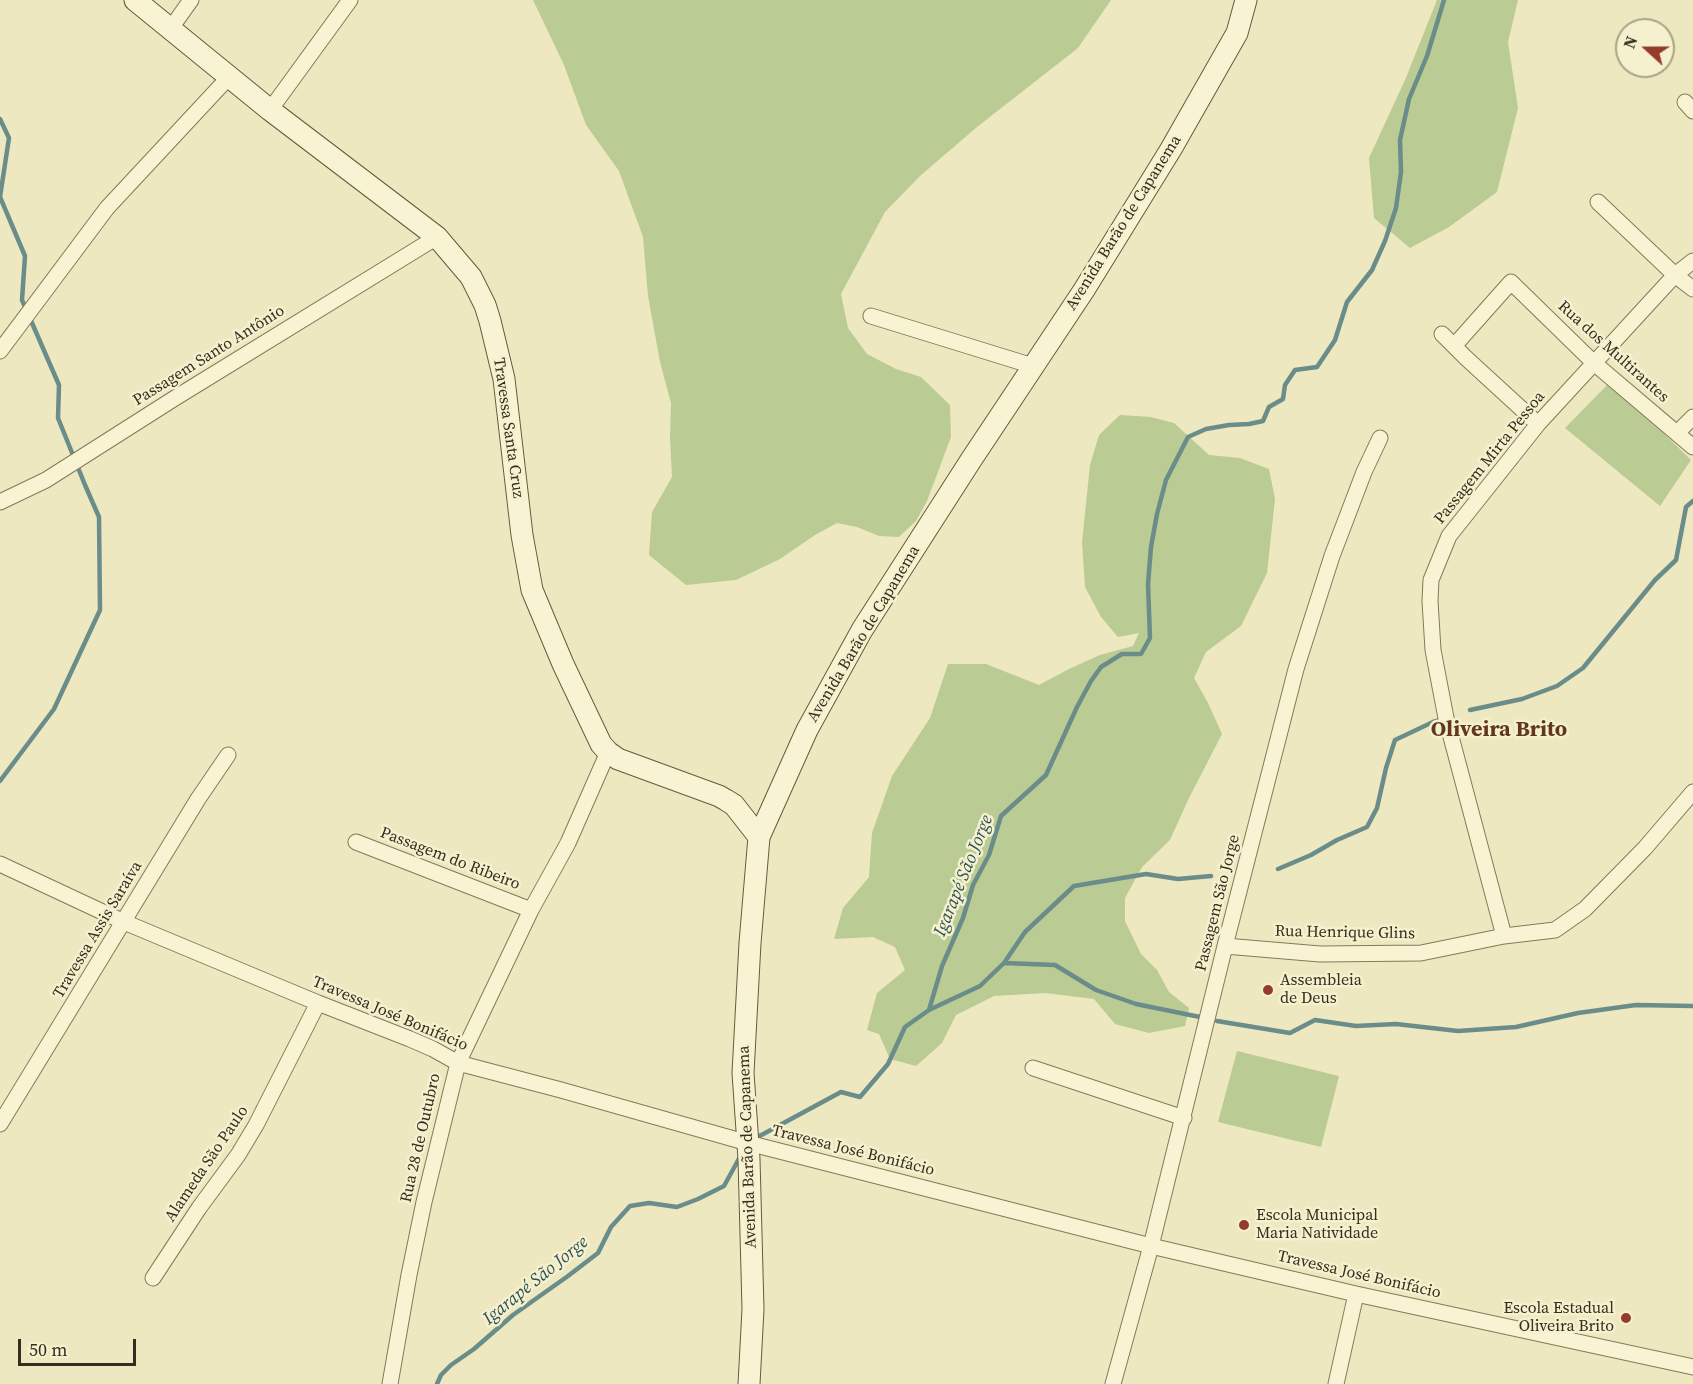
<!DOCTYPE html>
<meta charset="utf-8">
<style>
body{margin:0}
#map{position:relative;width:1693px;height:1384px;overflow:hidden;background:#ede8c0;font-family:"Source Serif 4",serif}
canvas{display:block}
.north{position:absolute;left:1615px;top:18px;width:60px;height:60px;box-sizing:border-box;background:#f5f1cf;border:2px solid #a8a388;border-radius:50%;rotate:291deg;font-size:16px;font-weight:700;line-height:24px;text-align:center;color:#352d1d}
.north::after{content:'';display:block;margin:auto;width:21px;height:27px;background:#943c29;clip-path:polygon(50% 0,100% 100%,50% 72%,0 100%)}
.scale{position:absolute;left:18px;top:1339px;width:118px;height:27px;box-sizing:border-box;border:3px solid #352d1d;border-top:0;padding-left:8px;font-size:18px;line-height:21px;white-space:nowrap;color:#352d1d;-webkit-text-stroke:4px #f5f1cf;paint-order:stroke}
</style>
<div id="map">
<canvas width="1693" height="1384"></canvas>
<div class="north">N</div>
<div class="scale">50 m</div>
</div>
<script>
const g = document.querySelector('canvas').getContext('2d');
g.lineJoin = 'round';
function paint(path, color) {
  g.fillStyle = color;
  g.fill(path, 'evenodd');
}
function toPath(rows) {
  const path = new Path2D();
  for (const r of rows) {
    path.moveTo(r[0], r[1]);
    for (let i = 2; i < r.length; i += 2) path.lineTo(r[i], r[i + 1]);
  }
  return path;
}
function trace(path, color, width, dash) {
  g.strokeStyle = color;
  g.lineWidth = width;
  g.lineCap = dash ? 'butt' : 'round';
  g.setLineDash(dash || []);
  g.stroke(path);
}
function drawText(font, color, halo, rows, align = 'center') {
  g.font = font + ' "Source Serif 4",serif';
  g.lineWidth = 5;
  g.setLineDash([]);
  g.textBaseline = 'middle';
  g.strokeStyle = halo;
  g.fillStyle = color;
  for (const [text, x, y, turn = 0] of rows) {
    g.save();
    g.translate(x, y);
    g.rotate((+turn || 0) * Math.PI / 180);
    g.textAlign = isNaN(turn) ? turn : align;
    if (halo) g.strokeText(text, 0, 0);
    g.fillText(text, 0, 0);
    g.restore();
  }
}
paint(toPath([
 [533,0,1111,0,1078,48,977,127,920,176,885,212,841,294,848,328,867,354,896,369,921,377,950,405,951,437,927,501,916,521,899,537,879,536,857,527,837,523,815,535,780,559,736,580,686,585,649,555,652,512,672,477,670,438,671,403,660,362,648,296,643,237,619,171,586,125,564,65],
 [1437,0,1518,0,1508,42,1518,108,1497,192,1449,227,1410,248,1374,218,1369,158,1405,80],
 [1611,381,1691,460,1660,506,1565,428],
 [1120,415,1151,417,1174,423,1209,455,1240,458,1269,469,1275,499,1267,573,1241,626,1206,652,1194,678,1208,703,1222,734,1188,800,1170,840,1142,867,1125,898,1125,921,1141,954,1157,970,1169,992,1189,1008,1185,1026,1149,1033,1115,1024,1094,999,1046,993,994,996,956,1015,942,1043,916,1066,890,1059,879,1034,867,1030,877,993,905,970,895,947,873,937,834,939,843,908,869,877,872,833,892,776,930,718,948,664,986,664,1039,685,1069,669,1100,655,1133,646,1139,633,1118,637,1101,617,1085,587,1082,542,1090,465,1099,435],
 [1237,1051,1339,1076,1321,1147,1218,1122]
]), '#bacb94');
trace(toPath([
 [0,119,9,138,0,197,25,256,22,300,59,385,58,418,85,485,99,517,100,610,54,709,0,781],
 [1470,710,1522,699,1557,686,1583,668,1655,580,1676,560,1686,507,1693,501],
 [1278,869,1311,855,1337,840,1367,827,1377,808,1386,768,1395,740,1433,722,1443,719],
 [1004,963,1025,932,1074,886,1146,874,1178,879,1211,876],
 [929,1010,980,986,1004,963,1055,965,1096,990,1136,1004,1200,1017],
 [1217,1021,1290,1033,1315,1020,1356,1026,1396,1024,1458,1031,1516,1027,1578,1013,1636,1005,1693,1006],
 [754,1139,841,1092,860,1097,888,1064,905,1027,929,1010,942,966,963,918,973,885,989,855,1001,816,1046,775,1077,707,1091,681,1101,667,1122,654,1141,654,1150,638,1148,584,1151,547,1157,514,1166,480,1188,437,1206,429,1229,425,1249,424,1263,421,1269,407,1283,399,1285,385,1295,370,1317,367,1335,340,1347,302,1372,270,1385,241,1396,208,1401,172,1400,140,1409,99,1427,56,1444,0],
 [437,1384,441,1375,451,1365,474,1349,513,1315,568,1276,598,1253,611,1227,630,1206,649,1203,677,1207,698,1199,724,1186,741,1155]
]), '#6a8d8a', 4.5);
const street = toPath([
 [171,28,191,0],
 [1685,102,1693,111],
 [270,110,350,0],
 [1598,202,1675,275,1693,289],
 [871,316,1033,366],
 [1442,334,1466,358,1538,424],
 [1454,346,1511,282,1594,363,1693,447],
 [0,351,107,208,229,77],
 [1677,433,1693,417],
 [0,502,46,480,175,398,437,237],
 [356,842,531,910],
 [0,864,124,922,318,1003,410,1039,433,1049,458,1063,561,1090,748,1143,1151,1246,1356,1294,1693,1367],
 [1504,936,1446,718,1433,650,1430,601,1431,580,1449,536,1538,424,1675,275,1693,261],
 [1225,946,1320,954,1421,953,1504,936,1555,930,1585,909,1645,848,1693,792],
 [1033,1068,1184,1118],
 [0,1124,198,799,228,755],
 [153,1278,199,1208,238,1155,256,1125,318,1003],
 [390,1384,409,1275,424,1202,458,1063,531,910,568,843,608,752],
 [1113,1384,1151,1246,1225,946,1296,669,1332,556,1364,472,1380,438],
 [1336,1384,1356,1294]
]);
const secondary = toPath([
 [135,0,270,110,437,237,471,277,485,305,490,321,504,379,522,535,532,590,563,664,601,744,608,752,618,759,719,796,726,800,734,805,759,837],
 [749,1384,753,1309,749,1159,743,1073,750,943,759,837,807,730,862,630,971,460,1084,290,1171,149,1237,33,1246,0]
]);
trace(street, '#867958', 17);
trace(secondary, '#675a3c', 23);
trace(street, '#f8f4d3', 15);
trace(secondary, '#f8f4d3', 21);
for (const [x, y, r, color] of [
 [1268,990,6,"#943c29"],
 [1244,1225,6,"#943c29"],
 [1626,1318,6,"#943c29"]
]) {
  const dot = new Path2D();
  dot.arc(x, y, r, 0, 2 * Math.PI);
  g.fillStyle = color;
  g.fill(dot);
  trace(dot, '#f5f1cf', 2);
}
drawText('16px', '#352d1d', '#f5f1cf', [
 ["Avenida Barão de Capanema",1124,223,-58],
 ["Rua dos Multirantes",1613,352,42],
 ["Passagem Santo Antônio",209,356,-32],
 ["Travessa Santa Cruz",508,428,82],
 ["Passagem Mirta Pessoa",1490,458,-51],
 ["Avenida Barão de Capanema",864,634,-59],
 ["Passagem do Ribeiro",450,859,21],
 ["Passagem São Jorge",1218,903,-76],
 ["Travessa Assis Saraíva",98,930,-59],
 ["Rua Henrique Glins",1345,933,1],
 ["Travessa José Bonifácio",390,1014,23],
 ["Rua 28 de Outubro",421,1138,-77],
 ["Avenida Barão de Capanema",748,1147,-92],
 ["Travessa José Bonifácio",853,1151,14],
 ["Alameda São Paulo",207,1164,-56],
 ["Travessa José Bonifácio",1359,1275,13]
]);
drawText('16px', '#352d1d', '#f5f1cf', [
 ["Assembleia",1280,981],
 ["de Deus",1280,999],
 ["Escola Municipal",1256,1216],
 ["Maria Natividade",1256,1234],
 ["Escola Estadual",1614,1309,"right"],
 ["Oliveira Brito",1614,1327,"right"]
], 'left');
drawText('italic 18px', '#2c5055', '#f5f1cf', [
 ["Igarapé São Jorge",964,876,-68],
 ["Igarapé São Jorge",536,1281,-39]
]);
drawText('bold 22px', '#61381d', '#f5f1cf', [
 ["Oliveira Brito",1499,730]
]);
</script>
